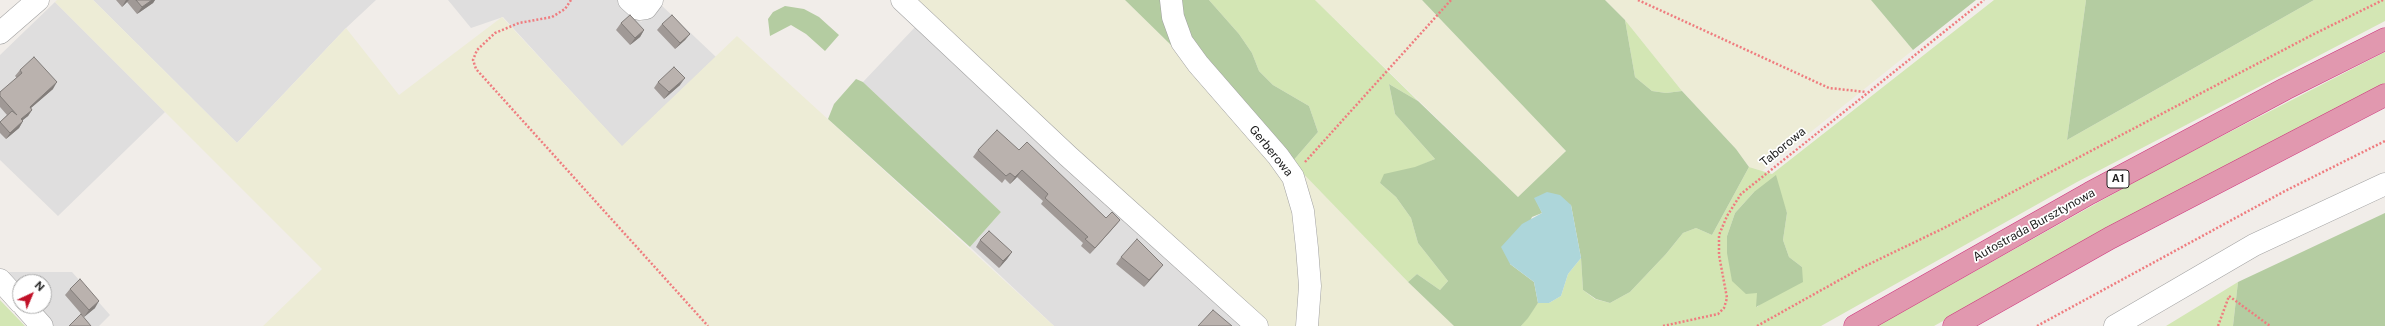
<!DOCTYPE html>
<style>
body{margin:0}
#map{position:relative;width:2385px;height:326px;overflow:hidden;background:#f1ede9;font-family:"Public Sans",sans-serif}
canvas{display:block}
.north{position:absolute;left:12px;top:274px;width:40px;height:40px;box-sizing:border-box;background:#fff;border:1px solid #a6a6a6;border-radius:50%;rotate:44deg;font-size:11px;font-weight:700;line-height:16px;text-align:center;color:#212121}
.north::after{content:'';display:block;margin:auto;width:14px;height:18px;background:#c11128;clip-path:polygon(50% 0,100% 100%,50% 72%,0 100%)}
</style>
<div id="map">
<canvas width="2385" height="326"></canvas>
<div class="north">N</div>
</div>
<script>
const g = document.querySelector('canvas').getContext('2d');
g.lineJoin = 'round';
function paint(path, color) {
  g.fillStyle = color;
  g.fill(path, 'evenodd');
}
function toPath(rows) {
  const path = new Path2D();
  for (const r of rows) {
    path.moveTo(r[0], r[1]);
    for (let i = 2; i < r.length; i += 2) path.lineTo(r[i], r[i + 1]);
  }
  return path;
}
function trace(path, color, width, dash) {
  g.strokeStyle = color;
  g.lineWidth = width;
  g.lineCap = dash ? 'butt' : 'round';
  g.setLineDash(dash || []);
  g.stroke(path);
}
function drawText(font, color, halo, rows, align = 'center') {
  g.font = font + ' "Public Sans",sans-serif';
  g.lineWidth = 3.5;
  g.setLineDash([]);
  g.textBaseline = 'middle';
  g.strokeStyle = halo;
  g.fillStyle = color;
  for (const [text, x, y, turn = 0] of rows) {
    g.save();
    g.translate(x, y);
    g.rotate((+turn || 0) * Math.PI / 180);
    g.textAlign = isNaN(turn) ? turn : align;
    if (halo) g.strokeText(text, 0, 0);
    g.fillText(text, 0, 0);
    g.restore();
  }
}
paint(toPath([
 [93,0,376,0,346,28,237,143],
 [448,0,618,0,641,22,659,3,716,57,622,147,503,17,471,28],
 [55,2,165,112,58,216,0,160,0,55],
 [918,24,1243,326,1054,326,970,247,1001,212,863,82],
 [0,272,72,272,110,315,99,326,50,326,31,306,44,306,44,282,20,282,20,294]
]), '#dfdede');
paint(toPath([
 [57,0,93,0,237,143,346,28,399,95,502,17,622,146,737,36,1054,326,263,326,322,269,55,2],
 [916,0,1125,0,1173,47,1282,173,1302,243,1300,326,1270,326,1159,234],
 [1315,0,1422,0,1566,151,1518,197],
 [1605,0,1871,0,1913,50,1762,171,1749,167,1736,149,1682,91,1625,20],
 [1292,162,1408,282,1454,326,1312,326]
]), '#edecd6');
paint(toPath([
 [1209,0,1315,0,1418,101,1389,84,1395,114,1435,159,1380,183,1396,197,1411,218,1418,243,1448,281,1440,290,1417,274,1408,282,1292,162,1318,132,1309,106,1273,85,1259,71,1252,53,1239,34],
 [1994,0,2086,0,2067,140,2314,0,2385,0,2385,21,2077,182,1821,326,1521,326,1538,303,1549,303,1561,296,1568,274,1581,258,1583,290,1595,299,1610,303,1630,292,1666,254,1683,233,1696,228,1712,235,1749,167,1772,174],
 [1754,192,1781,197,1787,213,1783,240,1789,257,1802,267,1757,307,1757,292,1727,236,1735,213],
 [1625,20,1682,91,1666,93,1652,91,1635,77],
 [2385,52,2385,83,2172,194,1934,326,1877,326,2158,169],
 [2238,282,2233,326,2166,326],
 [0,300,25,326,0,326]
]), '#d3e6b4');
paint(toPath([
 [1125,0,1162,0,1173,47],
 [1177,0,1209,0,1239,34,1252,53,1259,71,1273,85,1309,106,1318,132,1292,162,1189,41],
 [1422,0,1605,0,1625,20,1635,77,1652,91,1666,93,1682,91,1736,149,1749,167,1712,235,1696,228,1683,233,1666,254,1630,292,1610,303,1596,299,1583,290,1581,258,1571,205,1535,198,1542,213,1532,217,1510,264,1534,282,1538,303,1528,318,1521,326,1454,326,1408,282,1417,274,1440,290,1448,281,1418,243,1411,218,1396,197,1380,183,1384,174,1415,167,1435,159,1395,114,1389,84,1418,101,1518,197,1566,151],
 [1871,0,1976,0,1913,50],
 [2086,0,2314,0,2067,140],
 [785,6,804,9,819,17,839,35,825,51,806,34,791,25,770,36,768,19,773,12],
 [856,79,863,82,1001,212,970,247,828,119,834,104],
 [1776,175,1787,213,1783,240,1789,257,1802,267,1803,282,1756,307,1757,293,1746,294,1732,281,1727,253,1727,236,1735,213,1754,192],
 [2385,213,2385,326,2233,326,2238,282]
]), '#b4cca1');
paint(toPath([
 [1547,192,1560,195,1571,205,1581,258,1568,274,1561,296,1549,303,1538,303,1534,282,1510,264,1501,247,1522,224,1542,213,1534,198]
]), '#add6da');
const minor = toPath([
 [629,0,639,9,646,8,652,0],
 [902,0,1068,156,1257,326],
 [1171,0,1173,17,1182,42,1198,64,1278,156,1293,177,1303,211,1307,248,1310,286,1307,326],
 [0,33,38,0],
 [0,280,20,302],
 [24,306,42,326],
 [2115,326,2254,245,2385,184]
]);
const highway = toPath([
 [1855,326,2090,193,2285,89,2385,39],
 [1954,326,2110,238,2385,95]
]);
trace(minor, '#a2a2a2', 23);
trace(highway, '#cd377e', 23);
trace(toPath([
 [571,0,565,9,552,17,519,23,495,33,477,50,473,60,476,69,708,326],
 [1638,0,1829,88,1866,92],
 [1305,162,1451,0],
 [1663,326,1718,314,1724,308,1727,298,1719,255,1719,235,1727,216,1741,194,1984,0],
 [1757,326,1861,268,1944,228,2312,35,2383,0],
 [2037,326,2285,191,2385,141],
 [2218,326,2229,296,2270,326]
]), '#ef7c7f', 2.5, [2, 2]);
trace(minor, '#fff', 22);
trace(highway, '#e198af', 22);
paint(toPath([
 [116,0,155,0,153,3,137,14,127,2,122,7],
 [621,23,644,30,640,37,630,45,616,30],
 [662,24,690,34,685,40,675,49,657,30],
 [20,70,53,89,31,108,32,110,28,116,22,120,23,121,19,128,6,139,0,133,0,122,7,115,0,107,0,92,17,78,15,76],
 [658,82,680,85,664,99,654,88],
 [978,150,1019,150,1106,218,1120,220,1115,226,1090,254,1081,246,1083,243,1041,204,1043,201,1017,177,1010,184,1005,179,1002,183,973,157],
 [980,240,1012,252,1007,259,999,268,976,247],
 [1121,257,1158,271,1144,287,1116,264],
 [70,289,95,308,84,317,65,295]
]), '#a09996');
paint(toPath([
 [126,0,129,0,122,7],
 [152,0,155,0,153,3,137,14,142,7],
 [644,30,640,37,630,45,635,38],
 [690,34,685,40,675,49,680,43],
 [685,78,680,85,664,99,669,92],
 [57,82,53,89,25,113,30,107],
 [32,110,28,116,17,125,21,119],
 [23,121,19,128,6,139,10,133],
 [1022,170,1017,177,1010,184,1015,177],
 [1120,220,1115,226,1090,254,1095,248],
 [1012,252,1007,259,999,268,1003,261],
 [1163,265,1158,271,1144,287,1149,280],
 [99,301,95,308,84,317,89,310]
]), '#827d7a');
const building = toPath([
 [136,0,152,0,142,7,136,0],
 [630,15,644,30,635,38,621,23,630,15],
 [672,15,690,34,680,43,662,24,672,15],
 [34,57,57,82,30,107,32,110,21,119,23,121,10,133,0,122,12,111,17,115,0,96,0,92,22,73,20,70,34,57],
 [674,67,685,78,669,92,658,82,674,67],
 [997,130,1019,150,1027,142,1106,218,1112,212,1120,220,1095,248,1085,239,1088,237,1045,198,1048,194,1022,170,1015,177,1010,173,1006,176,978,150,997,130],
 [989,231,1012,252,1003,261,980,240,989,231],
 [1137,239,1163,265,1149,280,1121,257,1137,239],
 [80,279,99,301,89,310,70,289,80,279],
 [1213,310,1232,326,1198,326,1213,310],
 [81,314,91,326,69,326,81,314]
]);
paint(building, '#bab2ae');
trace(building, '#827d7a', 1);
for (const [x, y, w] of [
 [2118,179,22]
]) {
  const box = new Path2D();
  box.roundRect(x - w / 2, y - 9, w, 18, 3);
  g.fillStyle = '#fff';
  g.fill(box);
  trace(box, '#212121', 1);
}
drawText('bold 11px', '#212121', null, [
 ["A1",2118,179]
]);
drawText('12px', '#212121', '#fff', [
 ["Taborowa",1783,147,-39],
 ["Gerberowa",1271,151,51],
 ["Autostrada Bursztynowa",2034,225,-29]
]);
</script>
